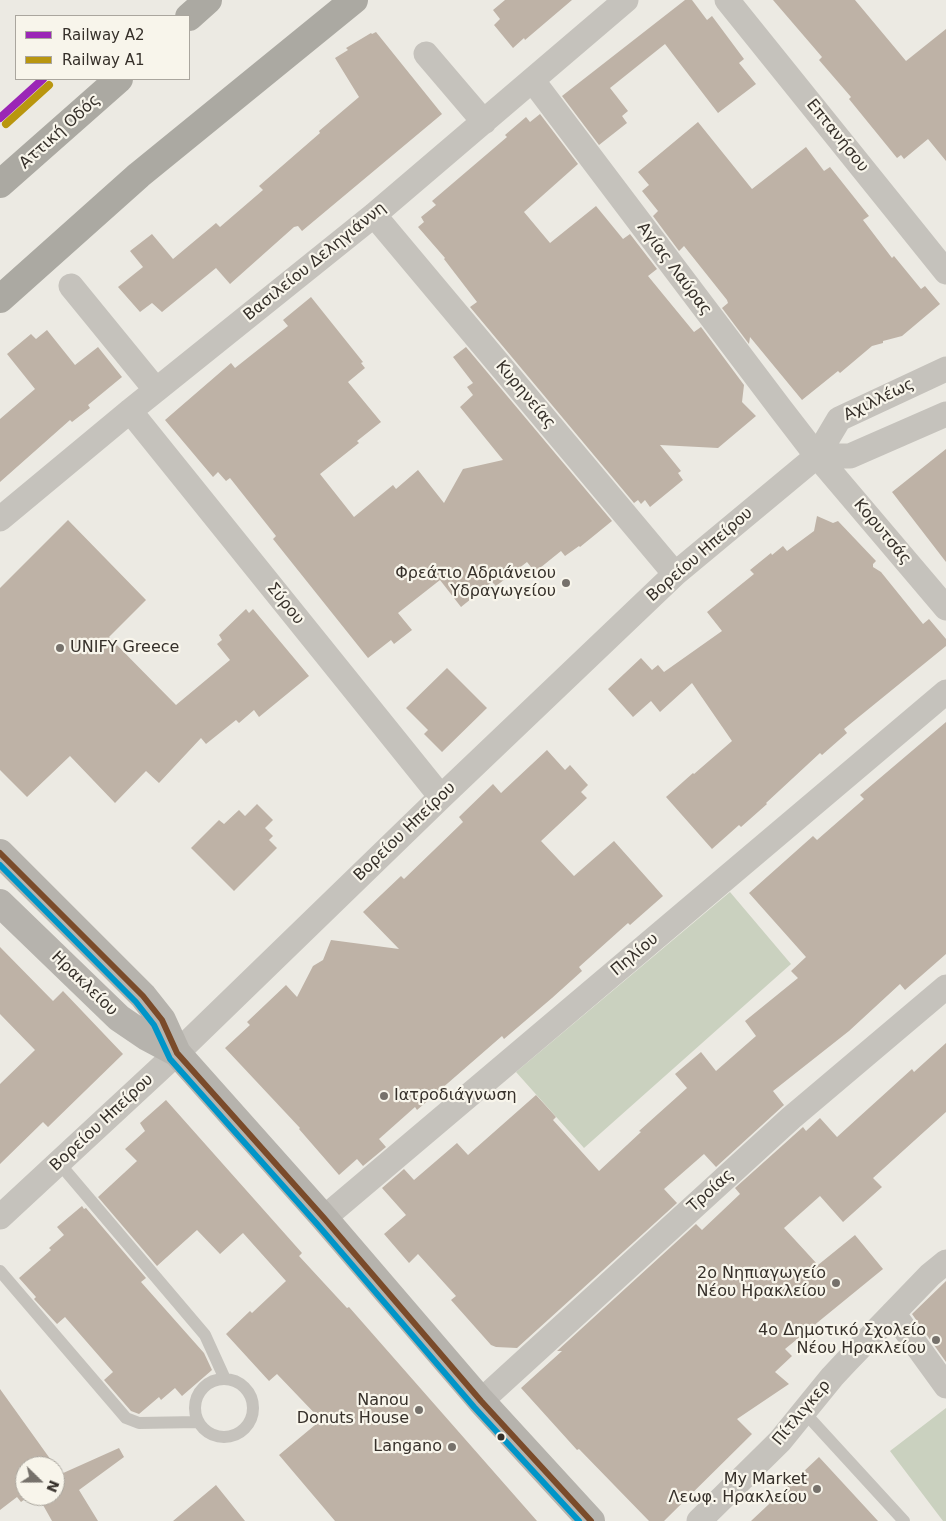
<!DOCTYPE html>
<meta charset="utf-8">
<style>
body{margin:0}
#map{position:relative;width:946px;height:1521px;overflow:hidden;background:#eceae3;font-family:"DejaVu Sans",sans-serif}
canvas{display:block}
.legend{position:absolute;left:15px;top:15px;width:175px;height:65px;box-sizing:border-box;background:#f8f5eb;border:1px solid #aaa69e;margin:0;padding:6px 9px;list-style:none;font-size:15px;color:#36302a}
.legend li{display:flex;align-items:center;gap:10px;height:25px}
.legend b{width:25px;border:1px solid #aaa69e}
.north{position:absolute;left:15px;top:1456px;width:50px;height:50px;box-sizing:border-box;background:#f8f5eb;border:1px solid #aaa69e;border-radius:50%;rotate:112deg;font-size:14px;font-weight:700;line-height:20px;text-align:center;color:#36302a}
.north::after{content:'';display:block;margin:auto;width:18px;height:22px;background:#76716b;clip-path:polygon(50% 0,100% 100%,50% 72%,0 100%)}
</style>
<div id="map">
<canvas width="946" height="1521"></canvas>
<ul class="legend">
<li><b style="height:6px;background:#9b26b6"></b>Railway A2</li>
<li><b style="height:6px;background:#b9960f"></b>Railway A1</li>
</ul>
<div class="north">N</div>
</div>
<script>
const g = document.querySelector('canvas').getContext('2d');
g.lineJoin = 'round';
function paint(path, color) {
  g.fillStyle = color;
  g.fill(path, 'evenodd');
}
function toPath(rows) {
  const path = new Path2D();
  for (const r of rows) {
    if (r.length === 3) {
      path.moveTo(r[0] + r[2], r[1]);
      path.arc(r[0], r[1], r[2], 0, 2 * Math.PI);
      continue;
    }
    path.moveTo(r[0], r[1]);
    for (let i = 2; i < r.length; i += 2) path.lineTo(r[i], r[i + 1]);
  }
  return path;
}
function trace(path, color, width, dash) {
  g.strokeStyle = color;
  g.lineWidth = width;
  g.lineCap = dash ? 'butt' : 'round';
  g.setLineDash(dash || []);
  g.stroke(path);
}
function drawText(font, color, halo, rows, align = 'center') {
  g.font = font + ' "DejaVu Sans",sans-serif';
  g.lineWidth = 4.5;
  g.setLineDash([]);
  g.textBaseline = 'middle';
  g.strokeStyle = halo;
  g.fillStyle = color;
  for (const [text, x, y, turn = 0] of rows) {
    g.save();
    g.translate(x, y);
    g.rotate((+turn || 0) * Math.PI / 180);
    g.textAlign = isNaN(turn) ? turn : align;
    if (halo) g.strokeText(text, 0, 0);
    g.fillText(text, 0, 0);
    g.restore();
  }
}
paint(toPath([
 [730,892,791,964,584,1148,516,1072],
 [946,1408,946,1521,943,1521,890,1451]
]), '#cad1bf');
paint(toPath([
 [505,0,572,0,525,40,524,38,513,48,494,25,500,19,493,10],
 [685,0,692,0,707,20,712,16,744,59,739,63,756,84,718,113,665,44,610,88,628,111,622,116,627,123,599,145,562,96],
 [773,0,855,0,906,61,946,29,946,161,928,139,904,159,901,155,897,158,849,99,851,97,819,60,822,57],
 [376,32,442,114,302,231,298,226,294,227,230,284,216,268,162,312,152,303,140,312,118,287,143,267,130,251,152,234,173,259,216,223,220,227,263,190,259,186,320,133,319,131,359,97,335,58,348,50,346,48,371,33,372,34],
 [540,114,578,164,524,212,550,243,596,206,623,239,630,234,657,269,648,276,694,332,701,327,744,385,742,402,756,416,718,448,660,445,681,471,678,473,683,480,650,507,645,500,641,504,638,500,634,503,470,307,477,302,444,259,445,258,418,227,424,222,421,217,436,205,432,201,507,137,505,135,526,117,530,122],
 [698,122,752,189,806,147,824,171,830,167,869,216,863,220,892,258,894,256,921,289,925,286,940,304,902,336,883,341,883,343,872,346,840,373,838,371,802,400,750,337,749,344,722,308,728,303,727,300,684,246,679,251,653,216,658,211,642,191,649,185,638,172],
 [311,297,363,362,361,363,365,368,348,382,381,422,357,441,359,443,320,474,354,517,393,485,396,489,418,470,444,503,463,469,503,460,460,407,473,395,467,387,473,383,453,357,466,347,612,521,580,547,579,546,565,556,561,551,535,572,527,562,496,586,492,582,461,607,440,580,398,613,412,630,394,644,391,640,368,658,273,539,276,536,230,478,226,481,218,472,213,477,165,420,231,363,235,368,288,326,283,320],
 [47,330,75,365,98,347,122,377,88,405,90,408,72,422,70,420,0,482,0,419,35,389,7,354,31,334,36,339],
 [946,449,946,562,892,492],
 [817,516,833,523,838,521,876,561,873,564,873,567,881,572,923,624,929,619,946,639,946,646,844,729,847,733,822,755,820,753,766,803,767,804,741,827,739,825,712,849,666,797,693,773,694,774,732,741,692,683,660,712,651,701,633,717,608,689,641,658,652,670,658,665,664,672,722,631,707,612,754,574,750,570,771,553,772,555,783,546,787,551,814,531],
 [68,520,146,600,109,637,176,705,230,660,217,644,222,640,219,635,246,609,249,613,253,609,309,676,259,717,254,710,239,723,236,720,206,744,201,738,159,783,146,771,115,803,70,756,27,797,0,770,0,588],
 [447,668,487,708,442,752,424,734,428,730,406,708],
 [946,722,946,954,905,990,900,984,849,1031,773,1091,784,1105,716,1167,704,1154,664,1189,677,1203,517,1348,496,1347,491,1345,451,1300,456,1296,418,1254,409,1263,384,1234,406,1215,382,1188,404,1169,414,1180,457,1143,468,1155,536,1095,556,1117,553,1120,599,1171,641,1132,639,1131,687,1088,675,1074,701,1052,716,1071,756,1036,745,1021,798,978,791,971,806,957,749,893,813,836,817,840,864,799,860,795],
 [547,750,565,770,570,765,588,785,581,792,587,798,541,841,574,876,614,841,663,896,630,925,628,923,579,967,582,971,552,998,504,1039,502,1036,417,1110,415,1107,379,1139,386,1147,363,1166,357,1159,339,1175,299,1129,300,1128,225,1048,250,1025,247,1022,286,985,297,997,313,966,323,960,331,940,399,949,363,912,401,876,404,879,463,822,459,817,493,784,501,793],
 [257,804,273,820,265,828,273,836,269,840,277,848,234,891,191,848,219,820,224,824,239,810,245,816],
 [0,947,53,1001,63,991,123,1054,48,1127,43,1122,0,1164,0,1084,35,1050,0,1014],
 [946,1043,946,1112,873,1178,882,1187,843,1222,820,1196,784,1228,818,1265,855,1235,883,1269,785,1349,792,1356,775,1372,789,1384,737,1419,752,1434,664,1521,649,1521,579,1449,577,1450,521,1388,562,1351,557,1351,696,1224,702,1230,740,1194,735,1188,803,1127,806,1131,820,1118,837,1137,912,1069,914,1072],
 [166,1100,302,1253,299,1256,347,1308,349,1307,537,1521,335,1521,279,1455,321,1420,277,1374,269,1381,226,1334,250,1311,252,1313,286,1281,243,1233,220,1254,197,1230,157,1266,98,1197,137,1161,125,1149,145,1131,140,1123],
 [82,1206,84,1209,86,1208,146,1278,141,1282,204,1353,212,1370,182,1396,175,1388,161,1400,159,1397,139,1414,131,1411,104,1380,113,1372,65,1317,57,1324,34,1299,36,1297,19,1278,51,1250,49,1248,64,1235,57,1227],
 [946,1281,946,1362,912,1314],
 [0,1389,61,1474,119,1448,124,1457,79,1490,98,1521,52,1521,38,1496,55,1496,55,1466,25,1466,25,1496,29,1496,21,1502,17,1497,0,1510],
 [819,1457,878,1521,751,1521],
 [216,1485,245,1521,173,1521]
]), '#beb2a6');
trace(toPath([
 [59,1163,205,1335,225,1379],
 [0,1271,126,1418,139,1423,198,1422],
 [224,1408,29],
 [804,1412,904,1521]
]), '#c5c2bc', 12);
trace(toPath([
 [727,0,946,272],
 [426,54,484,122],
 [533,81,780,408,817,456,946,608],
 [374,215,675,574],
 [71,286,156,390],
 [130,411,441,797],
 [817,456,850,456,946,414],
 [0,519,130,411,374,215,626,0],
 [0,1217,177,1053,441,797,675,574,817,456,839,419,946,369],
 [324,1218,946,692],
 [893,1313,946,1386],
 [481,1401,791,1118,946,987],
 [699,1521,780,1441,832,1377,846,1362,930,1275,946,1262]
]), '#c5c2bc', 25);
trace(toPath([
 [0,853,143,996,162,1020,177,1053,324,1218,481,1401,591,1521],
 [0,903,119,1018,147,1037,177,1053]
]), '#b6b3ad', 28);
trace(toPath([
 [189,17,208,0],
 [0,184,119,79],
 [0,299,139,175,354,0]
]), '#aba9a2', 28);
trace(toPath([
 [0,853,143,996,162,1020,177,1053,324,1218,481,1401,591,1521]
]), '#7a4b2a', 6);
trace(toPath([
 [0,865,136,1002,154,1025,170,1059,317,1224,474,1407,579,1521]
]), '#0095c8', 6);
trace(toPath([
 [0,118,43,79]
]), '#9b26b6', 8);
trace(toPath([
 [6,124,49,85]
]), '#b9960f', 8);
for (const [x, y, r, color] of [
 [566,583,5,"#76716b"],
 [60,648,5,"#76716b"],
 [384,1096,5,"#76716b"],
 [836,1283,5,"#76716b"],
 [936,1340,5,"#76716b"],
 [419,1410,5,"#76716b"],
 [501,1437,4.5,"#36302a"],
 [452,1447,5,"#76716b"],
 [817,1489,5,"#76716b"]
]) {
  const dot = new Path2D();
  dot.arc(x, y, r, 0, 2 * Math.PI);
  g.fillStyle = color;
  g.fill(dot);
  trace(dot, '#f8f5eb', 2);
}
drawText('16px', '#36302a', '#f8f5eb', [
 ["Αττική Οδός",60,132,-42],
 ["Επτανήσου",837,136,51],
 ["Βασιλείου Δεληγιάννη",315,262,-39],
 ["Αγίας Λαύρας",674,269,53],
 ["Κυρηνείας",525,395,50],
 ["Αχιλλέως",879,400,-26],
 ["Κορυτσάς",882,532,50],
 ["Βορείου Ηπείρου",700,555,-41],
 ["Σύρου",285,604,51],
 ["Βορείου Ηπείρου",405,832,-44],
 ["Πηλίου",635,955,-40],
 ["Ηρακλείου",84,984,44],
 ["Βορείου Ηπείρου",102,1123,-43],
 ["Τροίας",711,1191,-42],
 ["Πίτλιγκερ",802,1413,-50]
]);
drawText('16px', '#36302a', '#f8f5eb', [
 ["Φρεάτιο Αδριάνειου",556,574],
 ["Υδραγωγείου",556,592],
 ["UNIFY Greece",70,648,"left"],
 ["Ιατροδιάγνωση",394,1096,"left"],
 ["2ο Νηπιαγωγείο",826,1274],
 ["Νέου Ηρακλείου",826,1292],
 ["4ο Δημοτικό Σχολείο",926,1331],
 ["Νέου Ηρακλείου",926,1349],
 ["Nanou",409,1401],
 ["Donuts House",409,1419],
 ["Langano",442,1447],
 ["My Market",807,1480],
 ["Λεωφ. Ηρακλείου",807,1498]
], 'right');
</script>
